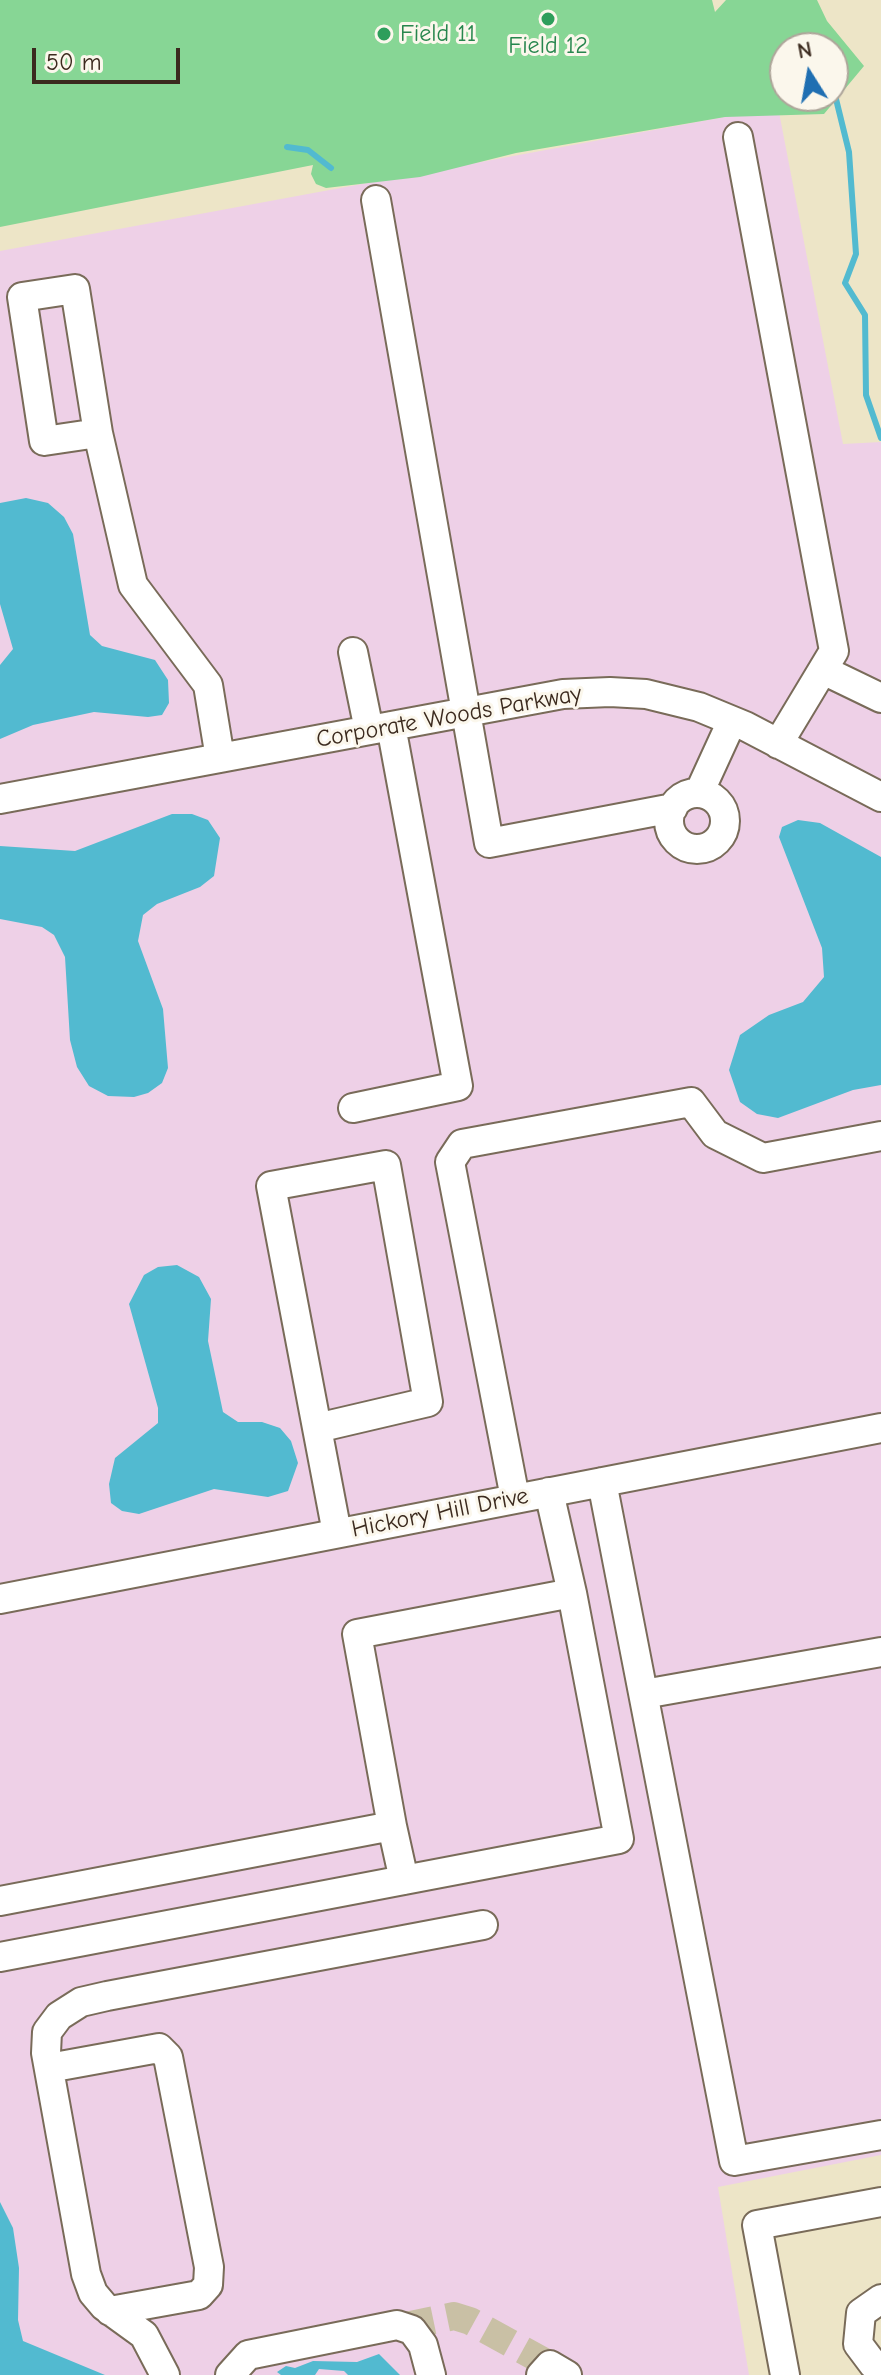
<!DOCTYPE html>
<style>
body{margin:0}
#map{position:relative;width:881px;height:2375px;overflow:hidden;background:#ede5c7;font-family:"Comic Neue",sans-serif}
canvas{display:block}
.north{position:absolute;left:769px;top:32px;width:80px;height:80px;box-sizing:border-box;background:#fbf7ec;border:2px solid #aea59a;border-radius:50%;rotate:349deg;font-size:22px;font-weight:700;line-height:32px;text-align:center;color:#3b2a1e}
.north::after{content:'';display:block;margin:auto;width:28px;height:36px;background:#1f6fb2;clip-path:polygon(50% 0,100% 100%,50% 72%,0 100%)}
.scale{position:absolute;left:32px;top:48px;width:148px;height:36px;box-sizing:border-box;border:4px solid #3b2a1e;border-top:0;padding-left:10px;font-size:24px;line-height:28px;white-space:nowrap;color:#3b2a1e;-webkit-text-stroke:6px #fbf7ec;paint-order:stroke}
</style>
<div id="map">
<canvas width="881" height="2375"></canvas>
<div class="north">N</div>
<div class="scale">50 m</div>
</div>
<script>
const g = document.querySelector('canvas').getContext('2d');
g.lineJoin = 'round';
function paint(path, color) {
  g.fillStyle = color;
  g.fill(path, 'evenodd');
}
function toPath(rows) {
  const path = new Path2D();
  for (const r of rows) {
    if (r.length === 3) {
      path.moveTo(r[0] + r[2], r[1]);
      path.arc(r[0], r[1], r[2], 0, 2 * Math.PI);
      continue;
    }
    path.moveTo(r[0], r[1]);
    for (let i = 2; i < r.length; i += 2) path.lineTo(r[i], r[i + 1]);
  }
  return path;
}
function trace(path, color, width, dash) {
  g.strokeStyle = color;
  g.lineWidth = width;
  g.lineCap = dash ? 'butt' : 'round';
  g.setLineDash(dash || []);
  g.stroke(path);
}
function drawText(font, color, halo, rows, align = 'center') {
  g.font = font + ' "Comic Neue",sans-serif';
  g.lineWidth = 6;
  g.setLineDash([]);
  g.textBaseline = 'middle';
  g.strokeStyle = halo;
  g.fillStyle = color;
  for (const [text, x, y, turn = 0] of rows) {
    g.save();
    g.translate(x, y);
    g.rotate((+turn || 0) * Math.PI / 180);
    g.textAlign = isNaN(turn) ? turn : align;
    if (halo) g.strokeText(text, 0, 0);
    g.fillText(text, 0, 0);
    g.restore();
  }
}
paint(toPath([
 [778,107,843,444,881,442,881,2155,718,2187,749,2375,0,2375,0,251]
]), '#eed0e7');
paint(toPath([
 [0,0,712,0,715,12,726,0,817,0,827,21,864,66,824,114,725,117,516,153,420,177,326,188,316,184,311,174,313,165,0,227],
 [785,48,833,48,833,96,785,96]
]), '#87d695');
paint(toPath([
 [26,498,48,503,64,517,73,534,90,635,102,646,155,660,168,680,169,703,162,715,148,717,94,712,33,725,0,739,0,665,13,649,0,604,0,503],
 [172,814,192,814,208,820,220,838,214,876,200,887,157,904,143,915,138,941,163,1009,168,1068,162,1083,148,1093,134,1097,108,1096,89,1086,77,1067,70,1040,65,957,54,935,42,927,0,919,0,846,75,851],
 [798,820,820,823,881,857,881,1085,853,1090,778,1118,757,1114,740,1102,729,1070,740,1035,769,1015,803,1002,824,977,822,948,779,837,782,827],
 [177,1265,199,1277,211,1299,208,1341,223,1412,238,1422,262,1422,280,1428,291,1441,298,1463,288,1491,268,1497,214,1489,139,1514,122,1511,111,1503,109,1484,115,1458,158,1423,158,1408,129,1304,144,1275,158,1267],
 [0,2202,13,2228,19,2268,18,2320,23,2341,105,2375,0,2375],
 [379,2354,400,2375,348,2375,344,2371,319,2369,315,2375,281,2375,277,2372,286,2366,295,2368,313,2361,357,2362]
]), '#52bad0');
trace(toPath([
 [836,99,849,152,856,254,845,283,865,315,866,395,881,438],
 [287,147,308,150,331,168]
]), '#52bad0', 6);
trace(toPath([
 [406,2326,454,2316,470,2321,550,2365]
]), '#c9c0a5', 28, [28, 14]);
const minor = toPath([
 [738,137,834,651,778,744],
 [376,200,489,843,673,808],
 [98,433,44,441,22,297,75,289,98,433,133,585,208,685,220,758],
 [353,652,369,730],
 [823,670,881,698],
 [697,821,28],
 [699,793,732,721],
 [0,799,563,694,610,692,646,694,699,707,745,726,881,797],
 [353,1108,458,1086,391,726],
 [317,1428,428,1402,386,1165,271,1186,317,1428,337,1533],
 [602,1482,734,2161,881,2135],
 [515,1498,450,1162,462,1144,691,1102,715,1134,763,1158,881,1136],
 [0,1599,881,1428],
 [644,1694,881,1652],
 [392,1826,404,1880],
 [0,1901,392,1826,357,1634,572,1593,549,1492],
 [0,1957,619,1839,572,1593],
 [49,2068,159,2048,168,2057,209,2267,208,2285,199,2295,110,2311],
 [881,2299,861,2313,858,2344,873,2364,881,2366],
 [165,2375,144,2335,104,2306,93,2293,86,2274,46,2053,47,2032,59,2016,81,2002,107,1996,483,1925],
 [230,2375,248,2355,397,2325,412,2330,423,2345,431,2375],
 [541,2375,550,2365,567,2375],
 [785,2375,757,2225,881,2202]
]);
trace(minor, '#796b59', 32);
trace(minor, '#fff', 28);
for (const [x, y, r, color] of [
 [548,19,8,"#2e9e5b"],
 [384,34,8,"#2e9e5b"]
]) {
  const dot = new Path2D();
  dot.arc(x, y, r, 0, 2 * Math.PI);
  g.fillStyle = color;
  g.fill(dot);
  trace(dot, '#fbf7ec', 3);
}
drawText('24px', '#27864d', '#fbf7ec', [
 ["Field 11",400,34],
 ["Field 12",548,46,"center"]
], 'left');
drawText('24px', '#3b2a1e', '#fbf7ec', [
 ["Corporate Woods Parkway",449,717,-10],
 ["Hickory Hill Drive",440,1513,-11]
]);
</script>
